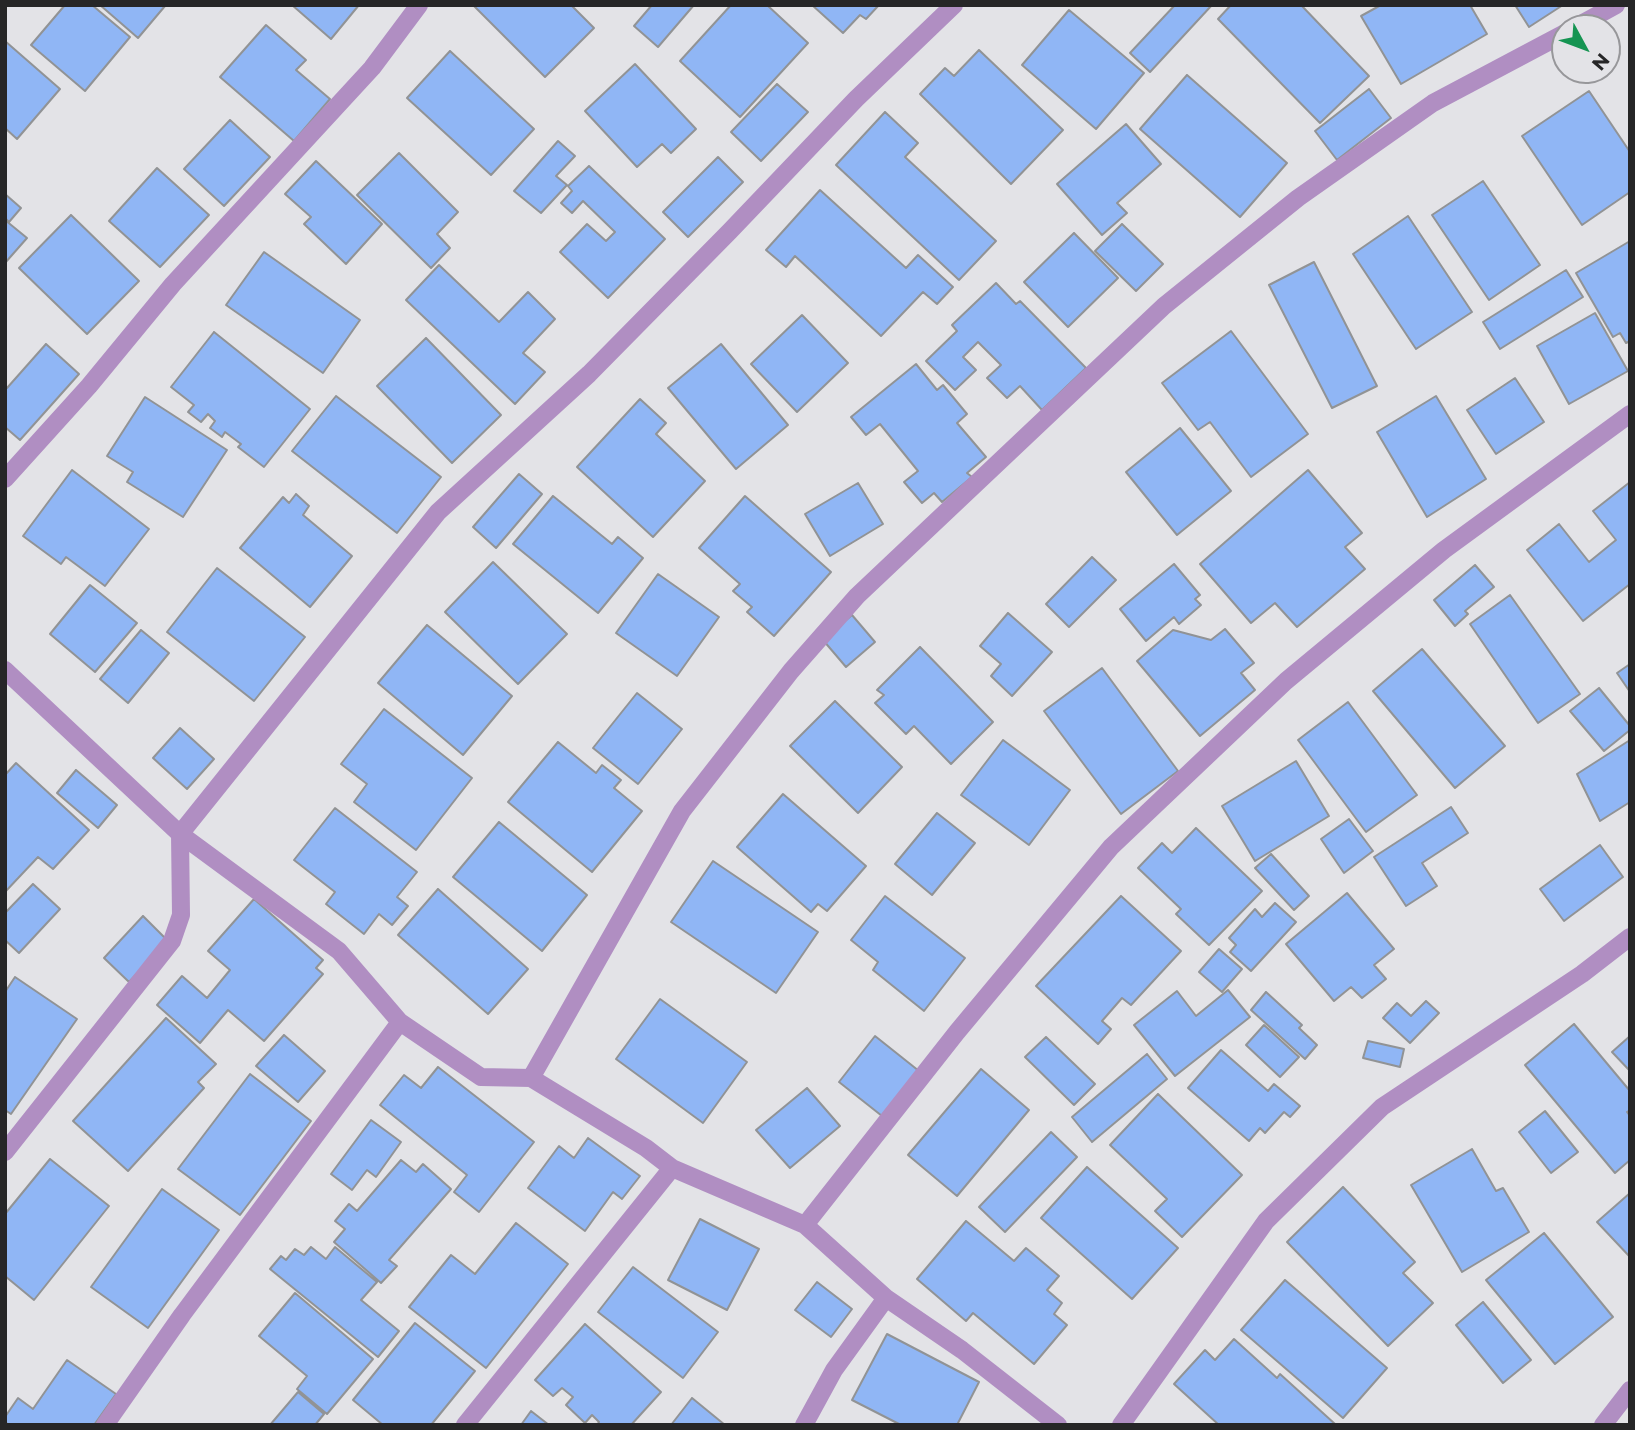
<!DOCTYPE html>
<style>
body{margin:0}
#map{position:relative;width:1635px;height:1430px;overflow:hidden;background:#e3e3e7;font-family:Montserrat,sans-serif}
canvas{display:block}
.frame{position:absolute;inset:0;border:7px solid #262627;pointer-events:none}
.north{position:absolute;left:1551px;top:14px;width:70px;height:70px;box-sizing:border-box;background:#e3e3e7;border:2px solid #97979a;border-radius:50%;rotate:131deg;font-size:19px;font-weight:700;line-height:28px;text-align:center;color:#262627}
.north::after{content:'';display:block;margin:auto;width:24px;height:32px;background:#159452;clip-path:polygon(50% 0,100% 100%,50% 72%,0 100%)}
</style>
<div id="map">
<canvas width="1635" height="1430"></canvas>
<div class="frame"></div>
<div class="north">N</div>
</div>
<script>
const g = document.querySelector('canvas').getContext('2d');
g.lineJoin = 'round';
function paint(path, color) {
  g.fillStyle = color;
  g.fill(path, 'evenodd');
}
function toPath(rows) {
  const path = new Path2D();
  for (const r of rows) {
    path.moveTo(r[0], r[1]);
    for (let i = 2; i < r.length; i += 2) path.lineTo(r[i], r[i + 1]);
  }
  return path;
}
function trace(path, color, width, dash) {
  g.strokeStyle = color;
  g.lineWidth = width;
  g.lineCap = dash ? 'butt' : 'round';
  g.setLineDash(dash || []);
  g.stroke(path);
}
const building = toPath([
 [65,5,92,5,130,37,85,91,31,45,65,5],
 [100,5,164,5,165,6,138,38,100,5],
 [292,5,359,5,331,39,292,5],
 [473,5,571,5,594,28,545,77,473,5],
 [652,5,694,5,658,47,634,26,652,5],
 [731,5,767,5,808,43,740,117,680,61,731,5],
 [812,5,879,5,866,19,860,15,843,33,812,5],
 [1175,5,1212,5,1150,72,1130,53,1175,5],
 [1231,5,1301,5,1369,76,1320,123,1218,19,1231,5],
 [1381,5,1470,5,1487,34,1401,84,1361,16,1381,5],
 [1515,5,1563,5,1529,27,1515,5],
 [1069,10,1144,73,1096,129,1022,65,1069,10],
 [266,25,306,60,296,70,330,99,294,141,220,77,266,25],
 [5,41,60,89,17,139,5,128,5,41],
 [979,50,1063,130,1011,184,920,94,945,68,954,76,979,50],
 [450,51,534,129,491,175,407,98,450,51],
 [635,64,696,129,671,153,662,144,637,167,585,111,635,64],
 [1187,75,1287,163,1240,217,1140,129,1187,75],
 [777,84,808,112,761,161,731,132,777,84],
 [1369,89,1391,118,1337,160,1315,131,1369,89],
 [1589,91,1630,152,1630,192,1582,225,1522,136,1589,91],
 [885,112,918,143,905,157,996,241,959,280,836,165,885,112],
 [230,120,270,157,224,206,184,169,230,120],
 [1126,124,1161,164,1117,203,1127,213,1102,235,1057,184,1126,124],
 [558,141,575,156,556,176,567,185,541,213,514,191,558,141],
 [399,153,458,212,437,234,450,248,431,268,357,195,399,153],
 [718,157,743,182,688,237,663,212,718,157],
 [316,161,382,224,346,264,304,224,311,217,285,194,316,161],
 [589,166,665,239,608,298,560,252,587,224,606,241,615,232,583,201,572,213,561,203,572,191,568,186,589,166],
 [157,168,209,215,160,267,109,221,157,168],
 [1483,181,1540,265,1489,300,1432,215,1483,181],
 [820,190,906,268,918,255,953,287,937,304,923,292,881,336,795,256,786,267,766,250,820,190],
 [5,194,21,208,9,222,5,218,5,194],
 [71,215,139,281,87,334,19,268,71,215],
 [1408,216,1472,312,1416,349,1353,254,1408,216],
 [5,220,27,238,5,263,5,220],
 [1122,224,1163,264,1136,291,1095,251,1122,224],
 [1074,233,1118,278,1068,327,1024,282,1074,233],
 [1630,241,1630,341,1626,343,1620,333,1613,337,1576,273,1630,241],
 [264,252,360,320,323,373,226,305,264,252],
 [1314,262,1377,386,1332,408,1269,285,1314,262],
 [439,265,499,322,528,292,555,319,523,353,545,372,515,404,406,300,439,265],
 [1566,270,1583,297,1500,349,1483,322,1566,270],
 [996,283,1016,304,1020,301,1086,368,1042,410,1020,386,1007,398,987,378,1001,365,978,342,963,357,976,370,955,390,926,361,957,331,952,325,996,283],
 [1595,313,1628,371,1569,404,1537,346,1595,313],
 [802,315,848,363,797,412,751,364,802,315],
 [1231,331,1308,434,1251,477,1210,422,1198,430,1162,383,1231,331],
 [214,332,310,409,264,467,238,447,241,444,225,432,222,437,210,428,215,421,208,414,201,422,188,412,194,405,171,387,214,332],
 [426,338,501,415,452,463,377,386,426,338],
 [46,344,79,374,20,440,5,427,5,386,7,388,46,344],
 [721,344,788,425,736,469,668,388,721,344],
 [916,364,937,390,943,385,967,414,957,423,986,457,967,473,972,477,942,502,934,493,922,503,904,482,918,471,880,424,866,435,851,417,916,364],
 [1515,378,1544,422,1496,454,1467,410,1515,378],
 [336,396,441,477,397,533,292,451,336,396],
 [1436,396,1486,479,1427,517,1377,432,1436,396],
 [145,397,227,450,183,517,127,482,133,472,107,456,145,397],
 [640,399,666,423,656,434,705,481,653,537,577,467,640,399],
 [1180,428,1231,491,1177,535,1126,472,1180,428],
 [72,470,149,529,105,586,66,557,61,564,23,536,72,470],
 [1308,470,1362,533,1345,547,1365,569,1297,627,1275,603,1251,623,1200,564,1308,470],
 [519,474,542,494,496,548,473,527,519,474],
 [1630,482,1630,584,1583,621,1527,550,1559,524,1589,562,1616,540,1593,511,1630,482],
 [858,483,883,524,830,556,805,514,858,483],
 [296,494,309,506,303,515,352,556,310,607,240,548,283,497,289,503,296,494],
 [553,496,612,544,618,537,643,558,598,613,513,544,553,496],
 [745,496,831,572,774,636,747,612,752,607,733,591,740,584,699,548,745,496],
 [1092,557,1116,580,1069,627,1046,604,1092,557],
 [493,562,567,634,518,684,445,612,493,562],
 [1174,564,1200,595,1195,599,1201,605,1179,624,1174,617,1146,641,1120,609,1174,564],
 [1475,565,1494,587,1465,611,1468,614,1455,626,1434,600,1475,565],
 [217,568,305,637,254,701,167,632,217,568],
 [658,574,719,617,677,676,616,633,658,574],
 [90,585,137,623,95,672,50,634,90,585],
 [1510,595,1580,694,1538,723,1470,624,1510,595],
 [1008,613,1052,652,1012,696,991,676,1001,664,980,646,1008,613],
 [852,615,875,642,846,667,823,640,852,615],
 [427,625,512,696,463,755,378,683,427,625],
 [1225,629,1254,663,1241,673,1255,690,1200,736,1137,661,1173,630,1211,640,1225,629],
 [141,630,169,653,128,703,100,679,141,630],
 [920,647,993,722,951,764,914,726,906,734,875,703,884,695,877,690,920,647],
 [1422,649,1505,746,1455,788,1373,691,1422,649],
 [1630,664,1630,692,1617,673,1630,664],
 [1102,668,1178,771,1121,814,1044,711,1102,668],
 [1599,688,1630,726,1630,730,1604,751,1570,711,1599,688],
 [637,693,682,729,638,784,593,748,637,693],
 [835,701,902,767,858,813,790,746,835,701],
 [1348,702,1417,795,1366,832,1298,740,1348,702],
 [384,709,472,778,416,850,354,802,367,784,341,764,384,709],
 [180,728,214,759,187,789,153,758,180,728],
 [1003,740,1070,790,1029,845,961,795,1003,740],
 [1630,740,1630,802,1600,821,1577,774,1630,740],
 [558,742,596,773,602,765,621,780,614,788,642,811,592,872,508,802,558,742],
 [1296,761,1329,816,1255,861,1222,806,1296,761],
 [16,763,89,830,53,869,38,857,5,892,5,775,16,763],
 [76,770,117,805,98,828,57,793,76,770],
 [783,794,866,866,827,911,818,904,811,912,737,847,783,794],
 [1451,807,1468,833,1422,863,1437,886,1406,906,1374,857,1451,807],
 [335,808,417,872,397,897,408,906,392,925,379,914,364,934,326,904,335,892,294,860,335,808],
 [937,813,975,843,932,895,895,864,937,813],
 [1349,819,1373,851,1344,873,1321,839,1349,819],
 [499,822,587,895,542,951,453,877,499,822],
 [1196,828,1262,891,1209,945,1176,914,1181,909,1138,868,1162,843,1172,853,1196,828],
 [1600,845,1623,877,1564,921,1540,889,1600,845],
 [1271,854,1309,896,1294,910,1255,868,1271,854],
 [713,861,818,932,776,993,671,922,713,861],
 [33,884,60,909,19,953,5,940,5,913,33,884],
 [438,889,528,969,488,1014,398,935,438,889],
 [1347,893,1394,949,1374,965,1386,979,1362,998,1351,987,1334,1001,1286,944,1347,893],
 [885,896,965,958,924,1011,873,970,878,962,851,940,885,896],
 [1121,896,1181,951,1131,1005,1122,998,1102,1021,1111,1029,1098,1044,1036,986,1121,896],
 [254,899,323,960,316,968,323,974,264,1041,228,1010,200,1043,157,1005,182,976,207,998,230,970,208,951,254,899],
 [1275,903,1296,922,1251,971,1230,952,1236,945,1229,938,1255,909,1262,917,1275,903],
 [143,916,168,941,129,982,104,958,143,916],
 [1219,949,1242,969,1222,992,1199,972,1219,949],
 [15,977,77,1019,11,1114,5,1110,5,992,15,977],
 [1228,990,1250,1017,1175,1076,1134,1025,1177,991,1196,1016,1228,990],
 [1266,992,1302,1025,1299,1028,1317,1045,1305,1059,1251,1010,1266,992],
 [660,999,747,1062,703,1123,616,1059,660,999],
 [1426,1001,1439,1013,1410,1043,1383,1018,1397,1003,1411,1016,1426,1001],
 [166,1018,216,1064,198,1082,204,1088,128,1171,73,1121,166,1018],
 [1574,1024,1630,1091,1630,1110,1627,1112,1630,1116,1630,1160,1615,1173,1525,1065,1574,1024],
 [1264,1025,1299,1057,1280,1077,1246,1045,1264,1025],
 [284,1035,325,1071,298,1102,256,1066,284,1035],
 [875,1036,919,1071,882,1116,839,1082,875,1036],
 [1630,1036,1630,1071,1612,1052,1630,1036],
 [1046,1037,1095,1084,1074,1105,1025,1057,1046,1037],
 [1368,1041,1404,1049,1400,1067,1363,1058,1368,1041],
 [1221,1050,1268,1091,1274,1084,1300,1106,1290,1117,1284,1112,1265,1133,1260,1128,1249,1141,1188,1088,1221,1050],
 [1147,1054,1167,1079,1092,1142,1072,1117,1147,1054],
 [438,1067,534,1142,479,1212,454,1192,467,1175,380,1105,404,1075,421,1088,438,1067],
 [981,1069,1029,1110,957,1196,908,1155,981,1069],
 [250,1074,311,1121,240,1215,178,1169,250,1074],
 [807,1088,840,1126,790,1168,756,1130,807,1088],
 [1158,1094,1242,1175,1182,1237,1155,1211,1167,1199,1110,1145,1158,1094],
 [1545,1111,1578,1152,1551,1173,1519,1132,1545,1111],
 [371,1120,401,1142,376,1177,367,1170,352,1190,331,1174,371,1120],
 [1051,1132,1077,1157,1005,1232,979,1207,1051,1132],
 [588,1138,640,1176,622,1199,613,1192,585,1231,528,1188,559,1146,574,1158,588,1138],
 [1472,1149,1496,1191,1503,1188,1529,1232,1462,1272,1411,1185,1472,1149],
 [50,1159,109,1206,34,1300,5,1276,5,1214,50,1159],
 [401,1160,416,1172,423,1164,451,1189,389,1260,397,1266,381,1283,334,1242,345,1229,335,1221,349,1204,357,1211,401,1160],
 [1087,1167,1178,1248,1132,1299,1041,1218,1087,1167],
 [1343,1187,1415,1262,1403,1273,1433,1303,1388,1346,1287,1242,1343,1187],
 [162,1189,219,1230,148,1328,91,1287,162,1189],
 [1630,1193,1630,1257,1597,1222,1630,1193],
 [700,1219,759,1249,727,1310,668,1280,700,1219],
 [966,1221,1014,1261,1026,1248,1059,1276,1047,1290,1062,1303,1054,1314,1067,1325,1034,1364,973,1313,966,1321,917,1279,966,1221],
 [516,1223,568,1264,486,1368,409,1307,451,1255,475,1274,516,1223],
 [1544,1233,1613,1317,1555,1364,1486,1280,1544,1233],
 [311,1247,326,1259,335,1247,377,1282,361,1300,399,1331,378,1357,270,1269,281,1256,286,1260,295,1249,304,1255,311,1247],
 [633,1267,718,1332,683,1378,598,1312,633,1267],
 [1285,1280,1387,1368,1343,1418,1241,1330,1285,1280],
 [817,1282,852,1309,831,1337,795,1310,817,1282],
 [295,1293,373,1359,327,1414,297,1389,307,1376,259,1336,295,1293],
 [1483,1302,1531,1360,1503,1383,1456,1325,1483,1302],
 [415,1323,475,1371,431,1425,383,1425,353,1400,415,1323],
 [585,1324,661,1392,631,1425,597,1425,599,1422,592,1415,585,1423,566,1405,573,1397,562,1388,553,1396,535,1380,585,1324],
 [887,1334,979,1382,957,1425,901,1425,852,1400,887,1334],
 [1234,1339,1277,1378,1280,1374,1335,1424,1219,1425,1174,1384,1205,1350,1215,1360,1234,1339],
 [67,1360,116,1394,94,1425,9,1425,5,1422,5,1417,18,1398,33,1409,67,1360],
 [298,1392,324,1414,315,1425,270,1425,298,1392],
 [692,1398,725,1425,671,1425,692,1398],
 [531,1411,549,1425,521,1425,531,1411]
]);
paint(building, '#90b6f5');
trace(building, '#919395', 2);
trace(toPath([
 [1574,28,1616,5],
 [5,479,89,386,173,284,372,68,419,5],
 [5,670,180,834,339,951,400,1022,481,1077,531,1078,646,1148,672,1168,805,1225,886,1298,962,1350,1058,1425],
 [531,1078,682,811,791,671,857,596,1164,306,1298,198,1433,103,1565,33],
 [5,1152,172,941,181,915,180,834,438,512,589,374,730,231,856,99,954,5],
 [805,1225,957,1032,1111,847,1286,681,1444,550,1630,414],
 [105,1425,182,1315,400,1022],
 [465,1425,672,1168],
 [804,1425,834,1370,886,1298],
 [1121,1425,1266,1221,1382,1107,1582,974,1630,937],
 [1603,1425,1630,1390]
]), '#b08ec2', 18);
</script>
